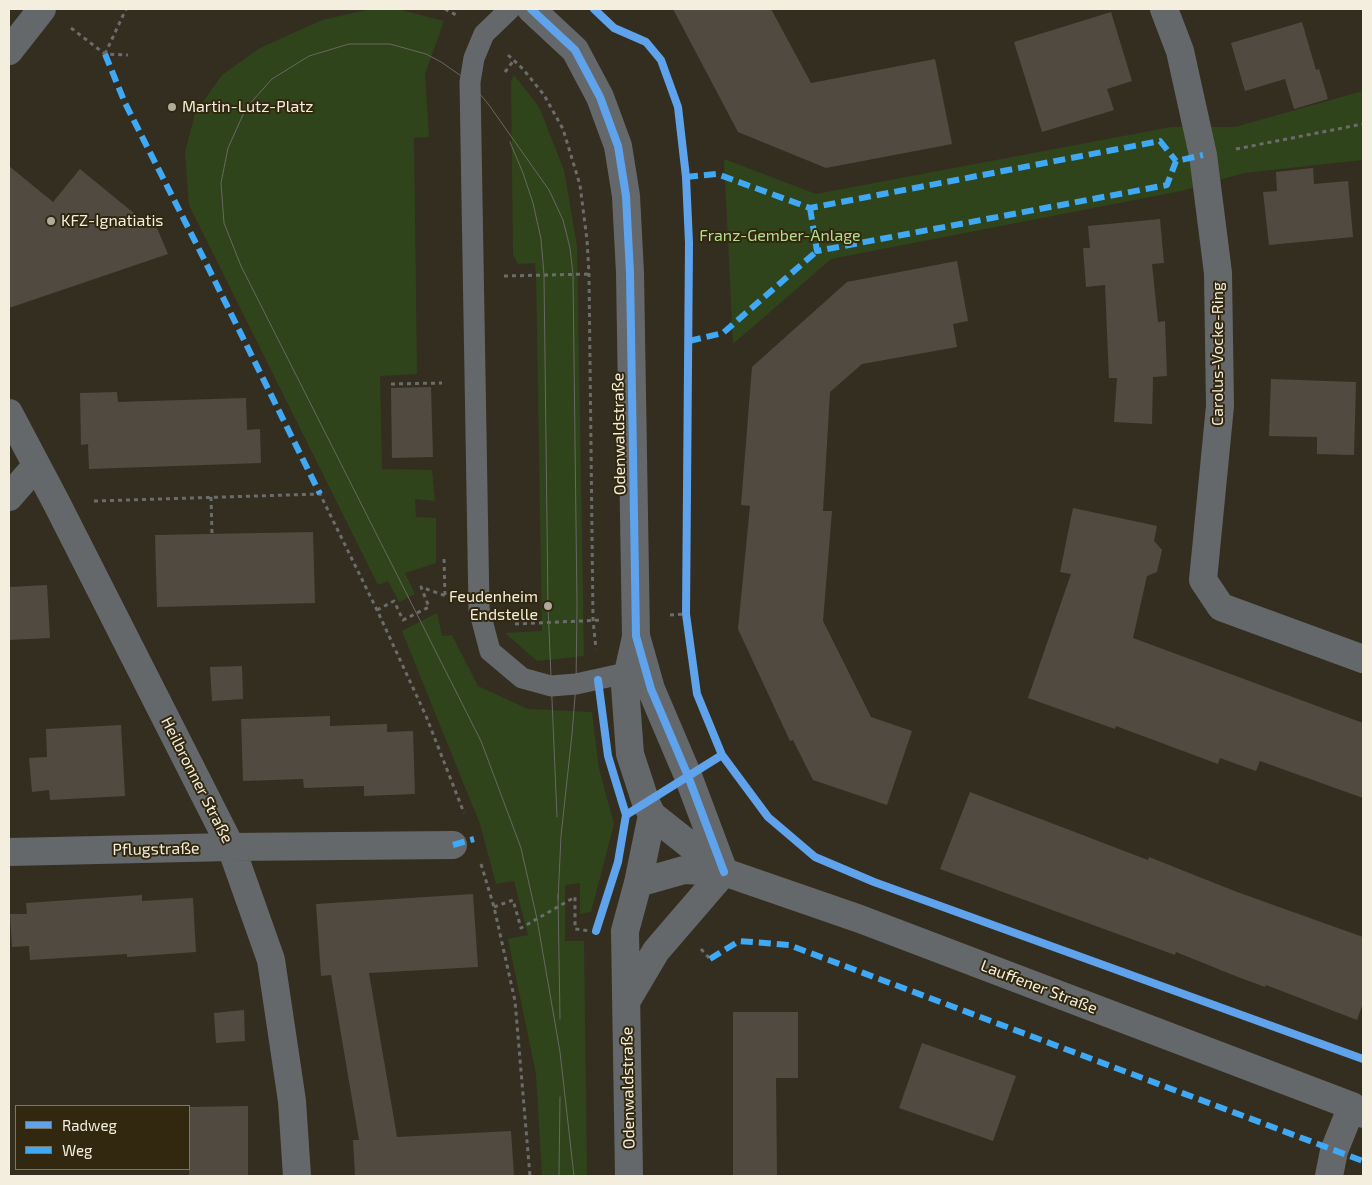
<!DOCTYPE html>
<meta charset="utf-8">
<style>
body{margin:0}
#map{position:relative;width:1372px;height:1185px;overflow:hidden;background:#342e21;font-family:"Exo 2",sans-serif}
canvas{display:block}
.frame{position:absolute;inset:0;border:10px solid #f4eedf;pointer-events:none}
.legend{position:absolute;left:15px;top:1105px;width:175px;height:65px;box-sizing:border-box;background:#32280f;border:1px solid #807762;margin:0;padding:6px 9px;list-style:none;font-size:15px;color:#f4eedf}
.legend li{display:flex;align-items:center;gap:10px;height:25px}
.legend b{width:25px;border:1px solid #807762}
</style>
<div id="map">
<canvas width="1372" height="1185"></canvas>
<div class="frame"></div>
<ul class="legend">
<li><b style="height:6px;background:#60a3ed"></b>Radweg</li>
<li><b style="height:6px;background:#3fa9f5"></b>Weg</li>
</ul>
</div>
<script>
const g = document.querySelector('canvas').getContext('2d');
g.lineJoin = 'round';
function paint(path, color) {
  g.fillStyle = color;
  g.fill(path, 'evenodd');
}
function toPath(rows) {
  const path = new Path2D();
  for (const r of rows) {
    path.moveTo(r[0], r[1]);
    for (let i = 2; i < r.length; i += 2) path.lineTo(r[i], r[i + 1]);
  }
  return path;
}
function trace(path, color, width, dash) {
  g.strokeStyle = color;
  g.lineWidth = width;
  g.lineCap = dash ? 'butt' : 'round';
  g.setLineDash(dash || []);
  g.stroke(path);
}
function drawText(font, color, halo, rows, align = 'center') {
  g.font = font + ' "Exo 2",sans-serif';
  g.lineWidth = 4;
  g.setLineDash([]);
  g.textBaseline = 'middle';
  g.strokeStyle = halo;
  g.fillStyle = color;
  for (const [text, x, y, turn = 0] of rows) {
    g.save();
    g.translate(x, y);
    g.rotate((+turn || 0) * Math.PI / 180);
    g.textAlign = isNaN(turn) ? turn : align;
    if (halo) g.strokeText(text, 0, 0);
    g.fillText(text, 0, 0);
    g.restore();
  }
}
paint(toPath([
 [371,9,397,9,444,21,425,74,429,137,414,138,417,374,380,376,382,469,432,470,435,501,415,499,416,517,436,518,436,563,405,573,415,594,399,602,388,581,378,585,189,205,185,153,195,113,222,75,260,48,322,20],
 [514,75,539,107,564,170,577,246,584,656,537,661,505,633,542,631,536,276,535,263,518,264,513,255,511,81],
 [1363,91,1363,160,1244,173,1181,191,831,259,733,344,724,159,816,194,1171,127,1235,127],
 [437,613,442,636,452,635,478,686,528,709,592,712,599,769,614,824,591,912,580,914,580,883,565,885,565,941,584,941,587,1176,542,1176,536,1074,508,939,528,935,514,881,496,884,480,824,402,631]
]), '#2f441a');
paint(toPath([
 [673,9,771,9,811,83,935,59,952,144,826,168,738,132],
 [1111,12,1132,81,1107,89,1114,110,1042,132,1014,42],
 [1302,22,1316,70,1319,69,1328,99,1294,109,1285,79,1245,91,1231,43],
 [9,166,53,202,80,169,147,224,154,221,168,254,9,308],
 [1313,168,1314,184,1348,181,1353,237,1269,245,1263,192,1277,191,1276,172],
 [1160,219,1164,263,1152,264,1158,322,1165,321,1167,376,1153,377,1152,424,1114,422,1117,378,1109,378,1105,285,1086,287,1083,248,1090,248,1088,226],
 [957,261,968,321,953,324,957,347,862,364,830,392,823,511,832,511,823,621,871,717,912,731,887,805,813,780,793,740,790,741,738,629,750,506,741,505,752,367,847,282],
 [1271,379,1356,382,1354,455,1317,454,1317,437,1269,436],
 [431,387,433,457,392,458,391,388],
 [117,392,118,402,246,398,247,430,260,429,261,463,89,469,88,444,81,445,80,393],
 [1073,508,1157,526,1154,541,1162,550,1157,572,1147,576,1133,638,1363,723,1363,798,1260,761,1256,771,1220,758,1218,764,1116,726,1115,729,1028,698,1071,574,1060,572],
 [313,532,315,603,157,607,155,535],
 [47,585,50,638,9,640,9,587],
 [242,666,243,699,212,701,210,667],
 [330,716,330,726,387,724,387,732,413,731,415,794,364,796,364,786,304,788,303,779,243,781,241,719],
 [121,725,125,796,50,800,49,790,32,792,29,758,47,757,46,729],
 [970,792,1148,860,1149,857,1237,892,1363,937,1363,1003,1357,1020,1266,985,1265,987,1238,977,1176,952,1175,955,940,869],
 [473,894,478,967,369,973,397,1137,511,1131,514,1176,355,1176,353,1140,359,1140,331,975,321,976,316,904],
 [142,895,142,901,193,898,196,952,127,957,127,954,30,960,29,946,12,947,10,914,27,914,26,903],
 [244,1010,245,1041,216,1043,214,1013],
 [733,1012,798,1012,798,1078,776,1078,777,1176,733,1176],
 [922,1043,1016,1076,993,1141,899,1108],
 [248,1106,248,1176,189,1176,189,1107]
]), '#514a40');
trace(toPath([
 [445,9,458,16],
 [71,28,105,54,128,55],
 [105,54,126,9],
 [508,55,523,69,544,95,563,129,580,185,587,240,589,274,593,620,596,649],
 [505,72,514,60],
 [1236,149,1363,124],
 [504,276,590,274],
 [391,384,442,383],
 [211,497,212,534],
 [94,501,320,494,377,610,426,716,464,813],
 [444,559,445,596],
 [377,610,394,601,403,620,429,607,421,587,446,596],
 [670,615,686,614],
 [515,624,602,620],
 [481,864,494,907,515,1001,530,1176],
 [494,907,513,900,521,928,575,897,575,929,590,931],
 [701,949,710,959]
]), '#6b6c6c', 3, [4, 4]);
trace(toPath([
 [510,9,484,34,474,58,470,82,479,609,490,651,522,678,551,686,576,684,626,673]
]), '#65686a', 21);
trace(toPath([
 [531,9,575,50,600,97,618,146,626,196,630,273,636,636,651,689,688,776,724,872],
 [1164,9,1180,51,1203,155,1218,273,1220,406,1203,580,1221,607,1363,659],
 [9,413,56,502,231,847,271,960,292,1101,297,1176],
 [9,497,36,466],
 [636,637,625,686,630,754,646,803,652,815,724,872],
 [9,852,231,847,453,845],
 [638,883,684,870,724,872,860,919,1352,1106,1363,1114],
 [627,1000,656,951,724,872],
 [629,1176,625,931,638,883,652,815],
 [1329,1176,1334,1151,1352,1106]
]), '#65686a', 28);
trace(toPath([
 [9,51,42,9]
]), '#65686a', 28);
trace(toPath([
 [510,142,523,173,533,203,541,239,544,275,548,606,557,817],
 [558,894,560,1019],
 [558,900,561,836,572,734,576,684,577,606,573,275,570,248,563,220,549,190,489,105,470,82,441,62,426,54,390,44,349,44,309,56,272,79,246,108,228,148,221,183,224,223,241,266,481,741,521,848,537,919,560,1052,574,1176],
 [559,1176,560,1097]
]), '#696862', 1);
trace(toPath([
 [105,54,125,103,205,261,320,494],
 [686,177,717,174,810,208,1160,141,1176,161],
 [810,208,817,251,1167,185,1176,161,1203,155],
 [689,341,723,333,817,251],
 [453,845,474,839],
 [710,959,739,941,789,945,1363,1161]
]), '#3fa9f5', 6, [12, 6]);
trace(toPath([
 [531,9,575,50,600,97,618,146,626,196,630,273,636,636,651,689,688,776,724,872],
 [594,9,614,28,646,42,661,60,678,107,686,177,689,243,686,614,697,694,722,755,768,817,815,857,874,882,1363,1059],
 [626,815,722,755],
 [596,931,618,862,626,815,608,756,598,680]
]), '#60a3ed', 8);
for (const [x, y, r, color] of [
 [172,107,5,"#b1ab9c"],
 [51,221,5,"#b1ab9c"],
 [548,606,5,"#b1ab9c"]
]) {
  const dot = new Path2D();
  dot.arc(x, y, r, 0, 2 * Math.PI);
  g.fillStyle = color;
  g.fill(dot);
  trace(dot, '#32280f', 2);
}
drawText('16px', '#f4eedf', '#32280f', [
 ["Martin-Lutz-Platz",182,107],
 ["KFZ-Ignatiatis",61,221],
 ["Feudenheim",538,597,"right"],
 ["Endstelle",538,615,"right"]
], 'left');
drawText('16px', '#b1df90', '#32280f', [
 ["Franz-Gember-Anlage",780,236]
]);
drawText('16px', '#f4eedf', '#32280f', [
 ["Carolus-Vocke-Ring",1218,354,-90],
 ["Odenwaldstraße",619,434,-91],
 ["Heilbronner Straße",197,780,63],
 ["Pflugstraße",156,849,-1],
 ["Lauffener Straße",1039,987,21],
 ["Odenwaldstraße",628,1088,-91]
]);
</script>
